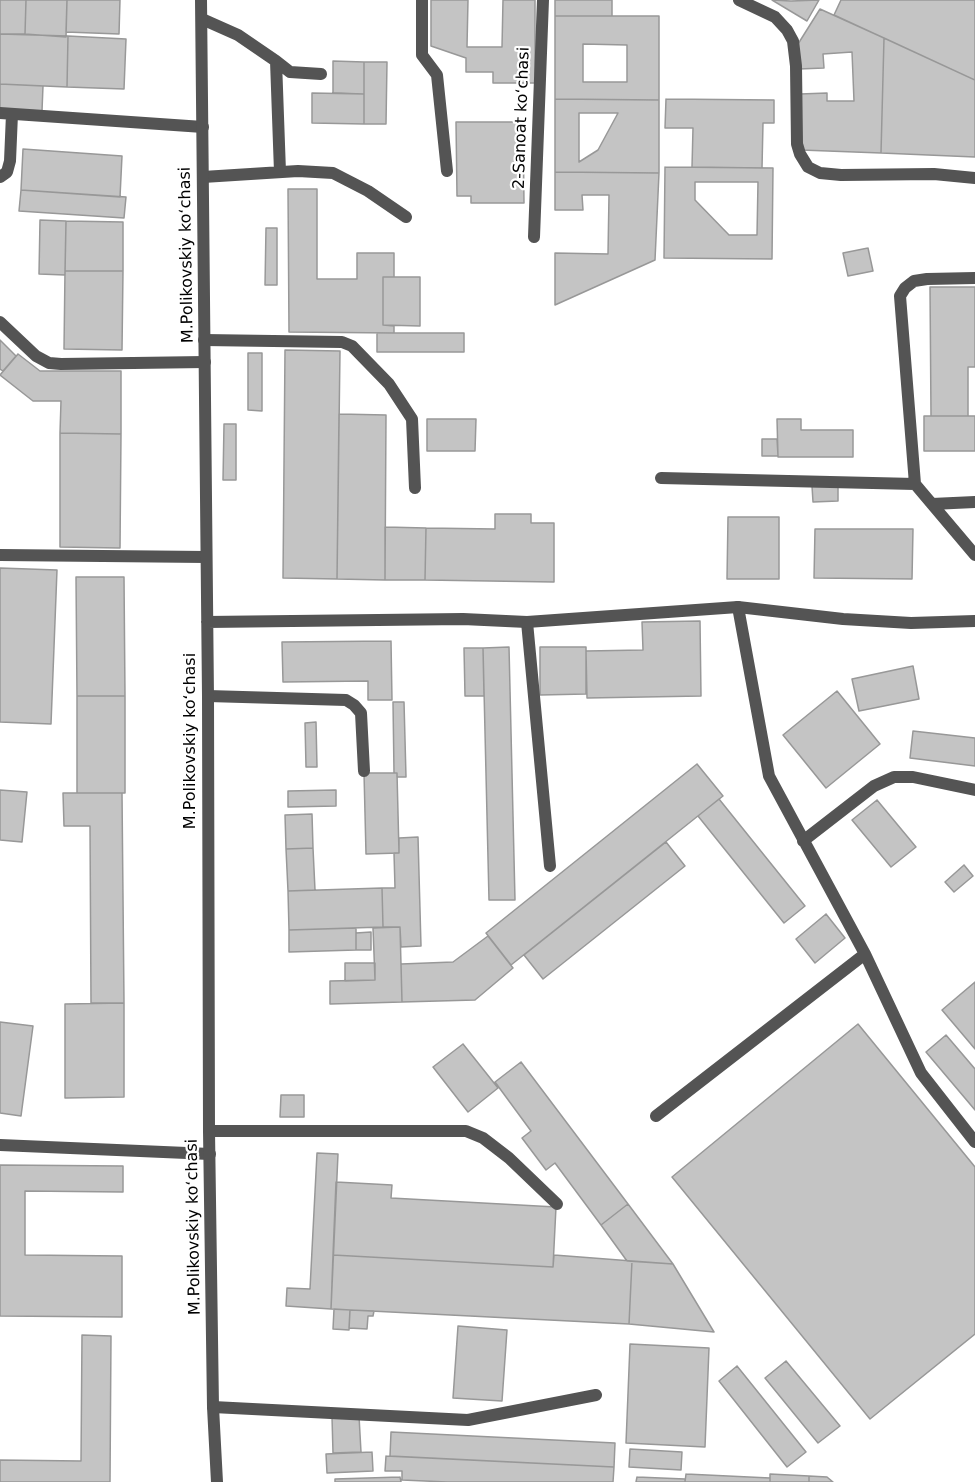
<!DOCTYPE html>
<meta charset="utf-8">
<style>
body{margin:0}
canvas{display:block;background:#fff}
</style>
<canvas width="975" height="1482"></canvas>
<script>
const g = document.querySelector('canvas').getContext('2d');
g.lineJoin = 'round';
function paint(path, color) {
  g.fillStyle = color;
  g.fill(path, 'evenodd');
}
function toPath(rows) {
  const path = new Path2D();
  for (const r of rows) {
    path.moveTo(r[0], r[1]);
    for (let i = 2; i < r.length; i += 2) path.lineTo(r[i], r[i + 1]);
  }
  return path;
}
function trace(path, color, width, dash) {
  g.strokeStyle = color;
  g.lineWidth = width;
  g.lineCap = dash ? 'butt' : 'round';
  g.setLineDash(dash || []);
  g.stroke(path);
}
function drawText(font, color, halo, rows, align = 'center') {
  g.font = font + ' "DejaVu Sans",sans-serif';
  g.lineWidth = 4.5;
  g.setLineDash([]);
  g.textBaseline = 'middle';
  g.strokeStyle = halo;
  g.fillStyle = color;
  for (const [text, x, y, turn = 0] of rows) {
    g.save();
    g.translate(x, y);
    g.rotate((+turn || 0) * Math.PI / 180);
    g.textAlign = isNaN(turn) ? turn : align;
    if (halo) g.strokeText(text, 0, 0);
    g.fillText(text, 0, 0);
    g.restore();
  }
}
const building = toPath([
 [0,0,26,0,25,34,0,34,0,0],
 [26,0,67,0,66,37,25,34,26,0],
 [67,0,120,0,119,34,66,32,67,0],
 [431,0,468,0,467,47,502,47,503,0,535,0,535,83,493,83,493,72,466,72,466,58,431,46,431,0],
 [555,0,612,0,612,16,555,16,555,0],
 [772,0,791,1,819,0,807,21,772,0],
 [841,0,975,0,975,80,834,15,841,0],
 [820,9,884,38,881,153,801,150,800,94,827,93,827,101,854,101,852,52,823,54,824,68,799,69,798,44,820,9],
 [555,16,659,16,659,100,555,99,555,16],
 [583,44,627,45,627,82,583,82,583,44],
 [0,34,68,36,67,87,0,84,0,34],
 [68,36,126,39,124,89,67,87,68,36],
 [884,38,975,80,975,157,881,153,884,38],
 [333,61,364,62,364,94,333,93,333,61],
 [364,62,387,62,386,124,364,124,364,62],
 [0,84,43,86,42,111,0,109,0,84],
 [312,93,364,94,364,124,312,123,312,93],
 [555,99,659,100,659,173,555,172,555,99],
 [579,113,618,113,598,150,579,162,579,113],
 [666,99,774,100,774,123,763,123,762,168,692,167,693,128,665,128,666,99],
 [456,122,523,122,524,203,471,203,471,196,457,196,456,122],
 [23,149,122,156,120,197,21,190,23,149],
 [665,167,773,168,772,259,664,258,665,167],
 [695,182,758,182,757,235,729,235,695,200,695,182],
 [555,172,659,173,655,260,555,305,555,253,608,254,609,195,582,195,583,210,555,210,555,172],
 [288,189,317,189,317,279,357,279,357,253,394,253,394,277,383,277,383,325,394,326,394,333,289,332,288,189],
 [21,190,126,197,124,218,19,211,21,190],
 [40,220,66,221,65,275,39,274,40,220],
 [66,221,123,222,123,271,65,271,66,221],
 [266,228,277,228,277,285,265,285,266,228],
 [868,248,873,271,848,276,843,253,868,248],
 [65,271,123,271,122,350,64,349,65,271],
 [383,277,420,277,420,326,383,325,383,277],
 [930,287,975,287,975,367,968,367,968,416,931,416,930,287],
 [377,333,464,333,464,352,377,352,377,333],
 [0,340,16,356,3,371,0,369,0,340],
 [285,350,340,351,337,579,283,578,285,350],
 [248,353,262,353,262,411,248,410,248,353],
 [18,354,40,371,121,371,121,434,60,433,61,401,33,401,0,375,18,354],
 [339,414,386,415,385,580,337,579,339,414],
 [924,416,975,416,975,451,924,451,924,416],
 [427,419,476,419,475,451,427,451,427,419],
 [777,419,801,419,801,430,853,430,853,457,778,457,777,419],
 [224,424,236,424,236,480,223,480,224,424],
 [60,433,121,434,120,548,60,547,60,433],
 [762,439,777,439,778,456,762,456,762,439],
 [812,486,838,486,838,501,813,502,812,486],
 [495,514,531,514,531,523,554,523,554,582,425,580,426,528,495,529,495,514],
 [728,517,779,517,779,579,727,579,728,517],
 [385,527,426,528,425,580,385,580,385,527],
 [815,529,913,529,912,579,814,578,815,529],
 [0,568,57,570,51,724,0,722,0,568],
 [76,577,124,577,125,696,77,696,76,577],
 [700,621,701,696,587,698,586,651,643,650,642,622,700,621],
 [391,641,392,700,368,700,368,681,283,682,282,642,391,641],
 [509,647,515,900,489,900,483,648,509,647],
 [540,647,586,647,586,694,540,695,540,647],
 [464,648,483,648,484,696,465,696,464,648],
 [913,666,919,699,859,711,852,679,913,666],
 [837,691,880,744,826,788,783,735,837,691],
 [77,696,125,696,125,793,77,793,77,696],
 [393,702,404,702,406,777,397,777,397,773,394,773,393,702],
 [316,722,317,767,306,767,305,723,316,722],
 [913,731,975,738,975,766,910,758,913,731],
 [697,764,723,796,511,965,486,933,697,764],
 [364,773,397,773,399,853,366,854,364,773],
 [0,790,27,792,22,842,0,840,0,790],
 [336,790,336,806,288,807,288,791,336,790],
 [63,793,122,793,124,1003,91,1003,90,826,64,826,63,793],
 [719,799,805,906,784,923,698,816,719,799],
 [877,800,916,847,891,867,852,820,877,800],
 [312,814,313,848,286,849,285,815,312,814],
 [418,837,421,946,401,947,400,927,383,927,382,888,395,888,394,853,399,853,399,838,418,837],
 [666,842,685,866,543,979,524,955,666,842],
 [313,848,315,890,288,891,286,849,313,848],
 [964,865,973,876,954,892,945,882,964,865],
 [382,888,383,927,289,930,288,891,382,888],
 [826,914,845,938,815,963,796,939,826,914],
 [400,927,402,1002,330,1004,330,981,375,980,373,928,400,927],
 [356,928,356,950,289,952,289,930,356,928],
 [371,932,371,950,356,950,356,933,371,932],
 [488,936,513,968,475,1000,402,1002,401,964,453,962,488,936],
 [345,963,375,963,375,980,345,981,345,963],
 [975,982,975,1049,942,1010,975,982],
 [124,1003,124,1097,65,1098,65,1004,124,1003],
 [0,1022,33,1026,21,1116,0,1113,0,1022],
 [858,1024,975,1167,975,1334,870,1419,672,1177,858,1024],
 [946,1035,975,1069,975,1110,926,1052,946,1035],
 [463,1044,498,1088,468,1112,433,1067,463,1044],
 [521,1062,628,1204,601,1225,555,1163,546,1170,522,1138,531,1131,495,1082,521,1062],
 [281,1095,304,1095,304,1117,280,1117,281,1095],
 [317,1153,338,1154,331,1309,286,1306,287,1288,310,1289,317,1153],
 [0,1165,123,1166,123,1192,25,1191,25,1255,122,1256,122,1317,0,1316,0,1165],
 [336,1182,392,1185,391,1198,556,1207,553,1267,333,1255,336,1182],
 [628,1204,673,1264,627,1261,601,1225,628,1204],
 [333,1255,553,1267,554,1255,632,1261,629,1324,331,1309,333,1255],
 [632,1261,673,1264,714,1332,629,1324,632,1261],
 [334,1309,350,1310,349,1330,333,1329,334,1309],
 [350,1310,374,1311,373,1316,368,1316,367,1329,349,1328,350,1310],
 [458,1326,507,1330,502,1401,453,1398,458,1326],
 [82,1335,111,1336,110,1482,0,1482,0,1460,81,1461,82,1335],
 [630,1344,709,1348,705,1447,626,1443,630,1344],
 [786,1361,840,1426,818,1443,765,1378,786,1361],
 [737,1366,806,1452,787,1467,719,1381,737,1366],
 [359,1416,361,1452,333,1453,332,1417,359,1416],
 [391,1432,615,1443,614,1467,390,1456,391,1432],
 [630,1449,682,1452,681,1470,629,1467,630,1449],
 [372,1452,373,1471,327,1473,326,1454,372,1452],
 [386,1456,614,1467,613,1482,447,1482,402,1480,402,1471,385,1471,386,1456],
 [686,1474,770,1478,770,1482,685,1482,686,1474],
 [770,1474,809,1476,809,1482,770,1482,770,1474],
 [809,1476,827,1477,833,1482,809,1482,809,1476],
 [400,1477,401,1482,335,1482,335,1479,400,1477],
 [637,1477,685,1479,685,1482,636,1482,637,1477]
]);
paint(building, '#c4c4c4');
trace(building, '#989898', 1.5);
trace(toPath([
 [202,19,238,35,276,61,280,172],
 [276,61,290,72,321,74],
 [0,113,203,127],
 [0,177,7,172,10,161,12,114],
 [203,177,298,171,333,173,368,191,406,217],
 [0,322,36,356,49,363,61,364,205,362],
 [204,340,342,342,352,346,389,384,412,419,415,488],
 [661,478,915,484,975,555],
 [915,484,900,296,905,288,914,281,927,279,975,278],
 [932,504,975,502],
 [0,555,206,557],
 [738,607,769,776,865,954,921,1073,975,1142],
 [527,622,550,866],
 [208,696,346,700,354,705,361,713,364,771],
 [803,841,874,786,894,777,913,777,975,790],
 [656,1116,865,954],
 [209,1131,466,1131,483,1138,509,1158,557,1204],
 [0,1145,210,1154],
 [213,1407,468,1420,596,1395]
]), '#545454', 12);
trace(toPath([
 [201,0,208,696,209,1131,213,1407,217,1482],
 [422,0,422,55,437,75,447,171],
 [739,0,775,17,787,30,793,41,796,66,797,144,800,154,808,167,820,173,841,175,934,174,975,178],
 [534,237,543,0],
 [207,622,463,619,527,622,738,607,843,619,911,623,975,621]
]), '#545454', 12);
drawText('16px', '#000', '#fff', [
 ["2-Sanoat koʻchasi",522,118,-88],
 ["M.Polikovskiy koʻchasi",187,255,-91],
 ["M.Polikovskiy koʻchasi",191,741,-90],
 ["M.Polikovskiy koʻchasi",194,1227,-91]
]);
</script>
